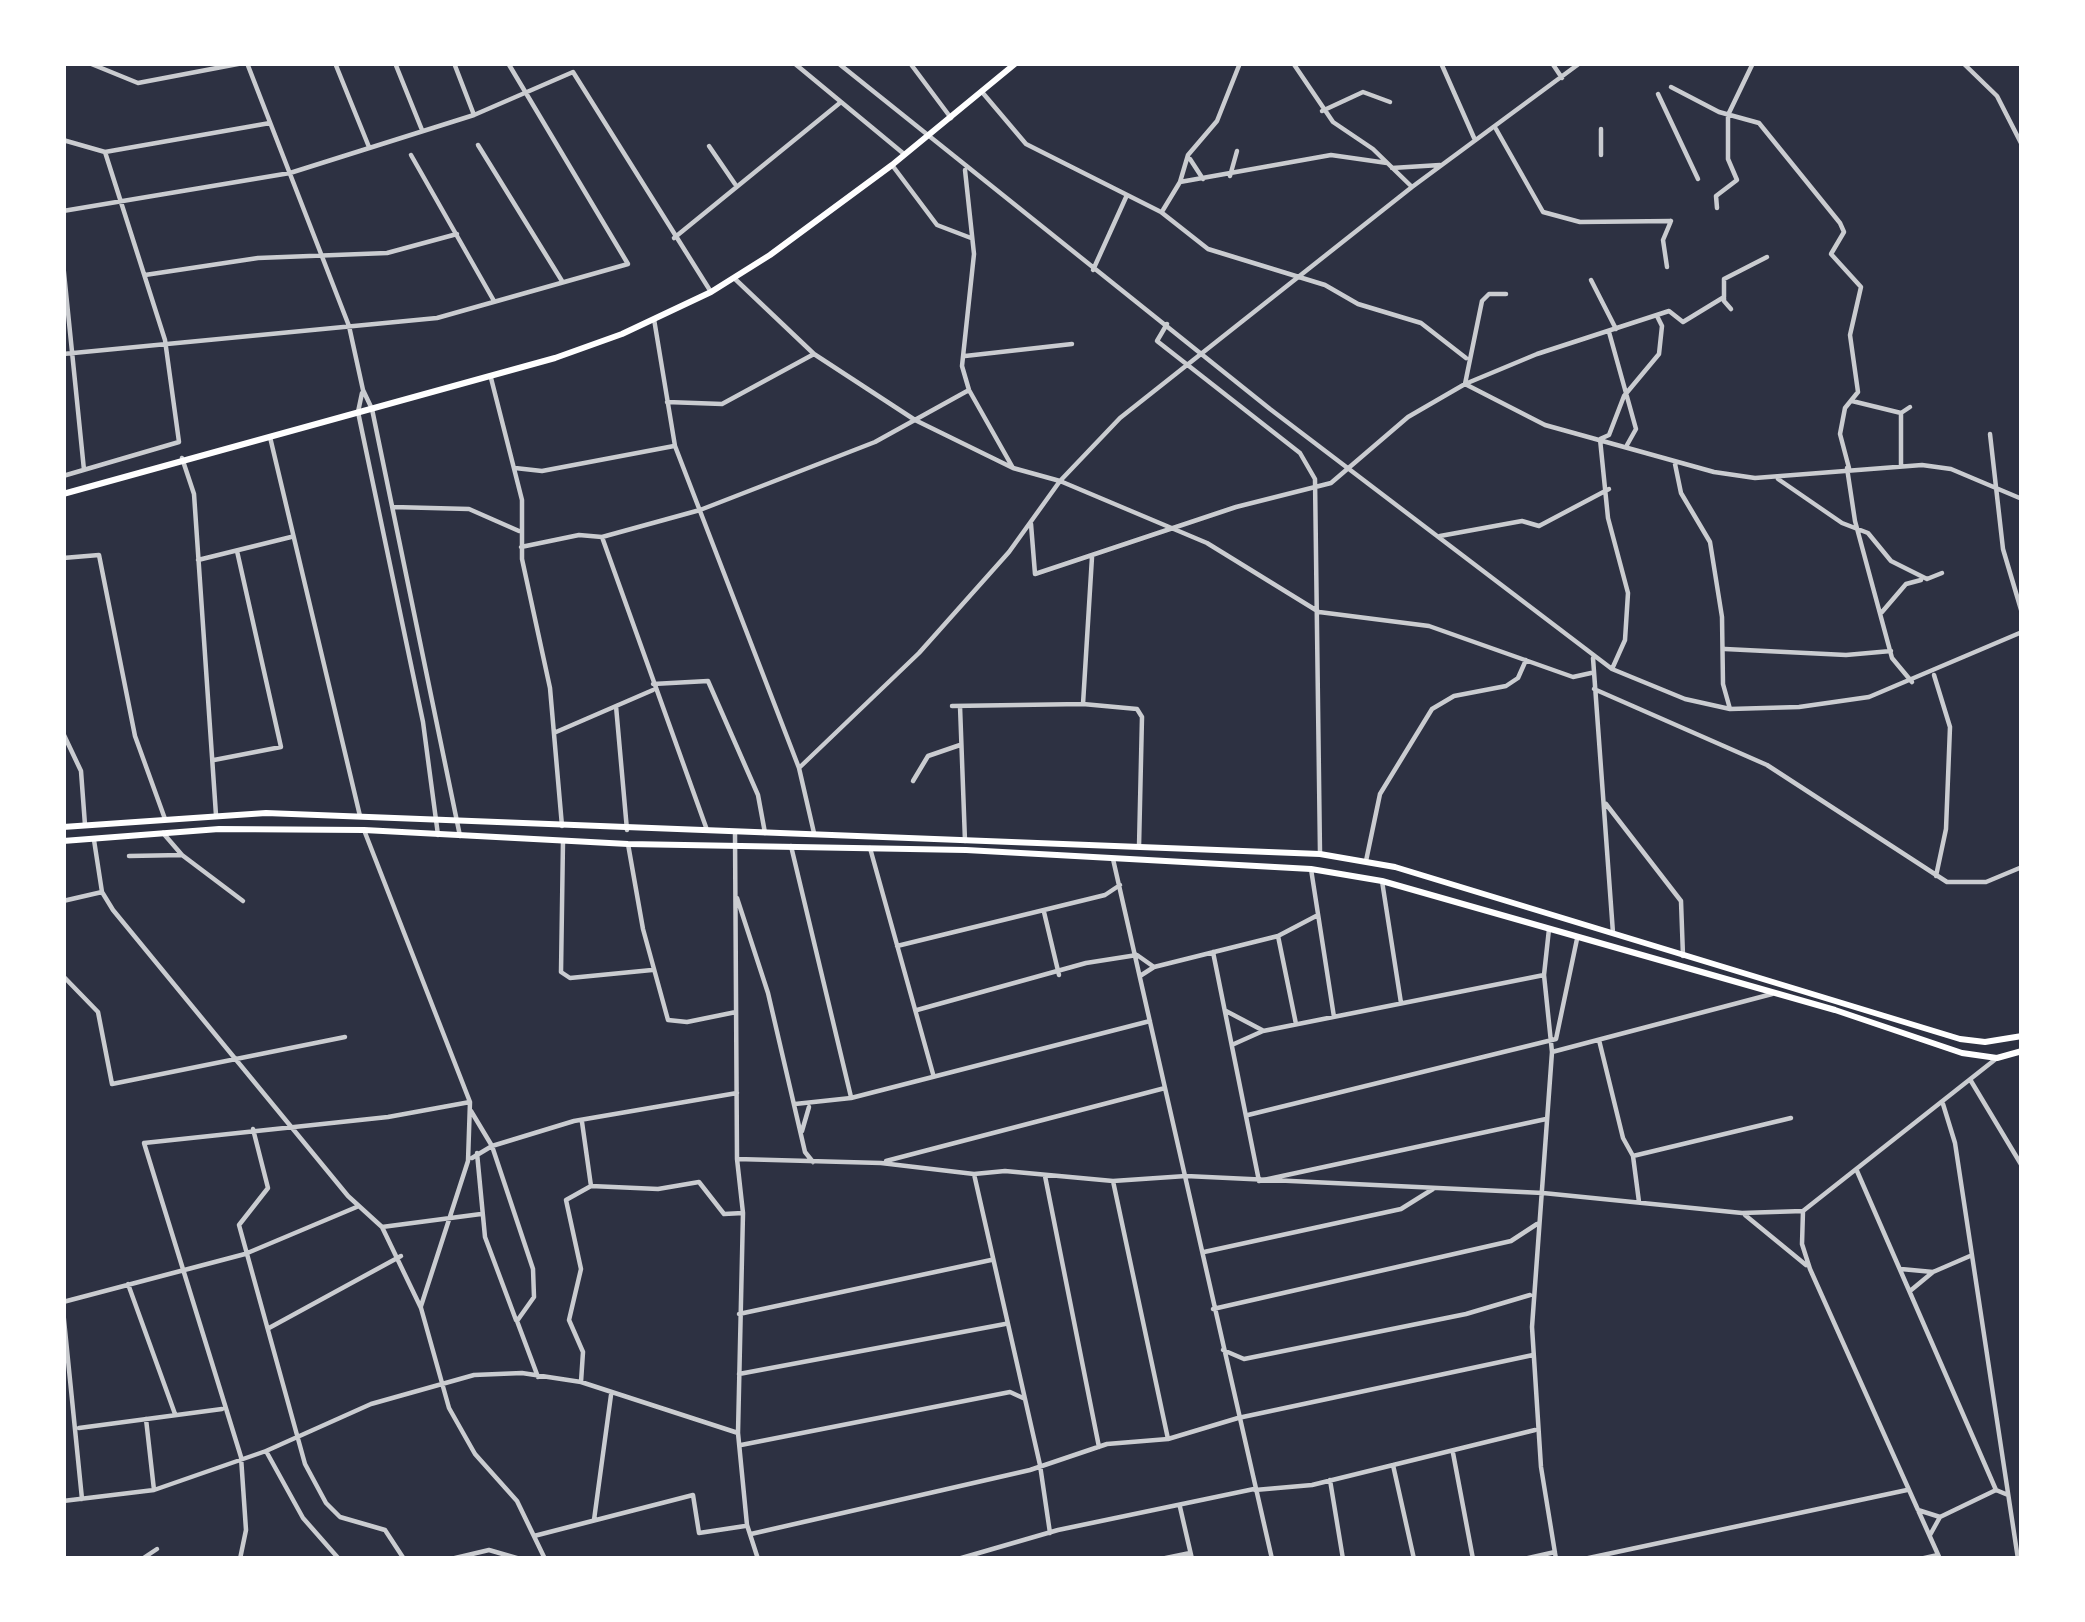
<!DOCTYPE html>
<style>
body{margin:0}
#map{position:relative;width:2085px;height:1622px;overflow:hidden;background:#2d3142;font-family:Ubuntu,sans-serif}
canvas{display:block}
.frame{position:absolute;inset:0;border:66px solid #fff;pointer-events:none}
</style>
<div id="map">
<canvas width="2085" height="1622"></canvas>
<div class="frame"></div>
</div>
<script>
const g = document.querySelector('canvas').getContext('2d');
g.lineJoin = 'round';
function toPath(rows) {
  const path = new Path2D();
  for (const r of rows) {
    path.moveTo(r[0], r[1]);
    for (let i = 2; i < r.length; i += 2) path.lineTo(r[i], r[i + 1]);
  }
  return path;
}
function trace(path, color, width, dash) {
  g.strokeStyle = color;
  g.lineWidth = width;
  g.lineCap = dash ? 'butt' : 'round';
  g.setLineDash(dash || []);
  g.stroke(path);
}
trace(toPath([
 [89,63,138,83,243,63],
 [247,63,349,326,363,390,372,409,460,836],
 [335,63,369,147],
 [395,63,422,130],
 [454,63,474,115],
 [794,63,904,154],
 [838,63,1270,409,1612,669,1685,699,1730,709,1799,707,1869,697,2022,632],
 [910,63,951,118],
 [1293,63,1333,122,1373,149,1412,187],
 [1441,63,1475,140],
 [1552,63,1562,78],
 [1963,63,1997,96,2022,145],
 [1671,87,1719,112,1759,123,1840,223,1844,232,1831,254,1861,287,1850,335,1858,392,1845,408,1840,434,1849,468],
 [982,92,1026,144,1161,212,1208,249,1325,285,1358,304,1421,323,1466,358],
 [1658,94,1698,179],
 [1322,111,1363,92,1390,102],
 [1496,129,1543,212,1580,222,1671,221],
 [63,140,105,152,270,123],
 [478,145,562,281],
 [709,146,735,184],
 [411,155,494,301],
 [1601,155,1601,129],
 [1190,159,1203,179],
 [892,165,937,225,971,238],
 [1392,168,1440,165],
 [965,170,974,254,962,366,969,390,1013,468],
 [1230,176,1237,151],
 [1180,182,1331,155,1387,163],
 [1717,208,1716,196,1737,180,1728,159,1728,115,1753,63],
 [1163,210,1180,182,1188,155,1217,121,1240,63],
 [63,211,290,173,474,115,573,72,711,292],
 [674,238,841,102],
 [63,263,84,470],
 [1667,267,1663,240,1671,221],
 [1093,270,1127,195],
 [145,275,258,258,387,253,457,234],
 [734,278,814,354,915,420,1013,468,1060,481,1207,543,1319,612,1429,626,1573,677,1591,673],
 [1591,280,1616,329],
 [1506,294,1489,294,1482,301,1465,384,1545,425,1714,472,1755,478,1922,465,1951,469,2022,499],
 [1731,309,1724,301,1724,279,1767,257],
 [654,319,675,446,799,768,814,833],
 [1167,324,1157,341,1300,453,1315,479,1320,853],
 [1609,332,1636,429,1627,445],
 [63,354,437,318,628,264,508,63],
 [965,356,1072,344],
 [491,378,522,500,522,559,550,688,562,826],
 [362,393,358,412,423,722,438,835],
 [1852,401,1901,413,1910,407],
 [667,402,722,404,814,354],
 [1990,434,2003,549,2022,613],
 [270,437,360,816],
 [182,458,194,494,216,815],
 [1675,464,1681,493,1710,542,1722,617,1723,684,1730,709],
 [1901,465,1901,413],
 [515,468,542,471,674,446],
 [1847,468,1855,521,1892,658,1912,682],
 [63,476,179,442,165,340,105,152],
 [1778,479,1842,523,1868,533,1891,561,1927,579,1942,573],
 [393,507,469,509,519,531],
 [1031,524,1035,574,1236,507,1331,483,1408,417,1465,384,1537,354,1669,311,1683,322,1724,297],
 [1440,536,1522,521,1539,526,1609,489],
 [602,537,707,830],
 [521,547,579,535,602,537,700,510,875,442,969,390],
 [63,558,99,555,135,736,165,819],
 [198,560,291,537],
 [1882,612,1906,584,1921,580],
 [1725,649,1846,655,1891,651],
 [1593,658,1613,933],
 [1612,669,1625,640,1628,593,1608,518,1600,439,1609,435,1624,396,1659,354,1662,326,1657,316],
 [1934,675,1950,727,1946,829,1936,876],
 [653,684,708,681,758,795,765,833],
 [1594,689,1767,765,1947,882,1986,882,2022,867],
 [1083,704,1092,557],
 [952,706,1083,704,1137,709,1142,717,1139,847],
 [960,706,965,841],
 [556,732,616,706],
 [63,733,81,771,85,825],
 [214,760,281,747,237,551],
 [799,768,919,653,1009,552,1060,481,1120,418,1412,187,1580,63],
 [913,781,928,756,960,745],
 [1606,804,1681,901,1683,956],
 [364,830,470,1102,468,1161,421,1306],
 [627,830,616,706,653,690],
 [163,833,182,855,243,901],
 [735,833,737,1159,743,1213,738,1433,747,1525,758,1559],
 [94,840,102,892,113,910,348,1196,382,1227,421,1308,449,1408,475,1454,517,1501,545,1559],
 [563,841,561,972,570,978,652,970],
 [628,844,643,929,668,1020,687,1022,736,1012],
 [791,846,851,1097],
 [870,848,933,1074],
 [129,856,182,855],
 [1113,859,1272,1559],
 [1366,861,1380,794,1432,709,1454,696,1506,686,1518,678,1526,660],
 [1311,869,1334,1017],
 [1382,881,1401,1003],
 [737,898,768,993,805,1152,813,1162],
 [63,901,102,892],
 [1044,912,1059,975],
 [1549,929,1544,975,1552,1052,1532,1327,1541,1467,1556,1559],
 [1278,936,1296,1024],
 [897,946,1105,895,1120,885],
 [1213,952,1259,1181,1546,1119],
 [63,976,98,1012,112,1084,345,1037],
 [1140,976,1154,967,1278,936,1318,915],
 [917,1010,1086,963,1137,955,1154,967],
 [1226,1011,1262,1030],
 [1599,1040,1623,1138,1633,1156,1639,1202],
 [1234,1044,1263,1031,1544,975],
 [1552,1052,1772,994],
 [1971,1081,2022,1166],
 [795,1104,851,1098,1150,1021],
 [1943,1104,1955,1143,2018,1559],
 [471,1111,492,1146,533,1269,534,1297,517,1321,538,1377],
 [1248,1115,1556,1039,1577,939],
 [253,1129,268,1188,239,1225,305,1464,326,1503,340,1517,385,1530,404,1559],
 [802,1131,809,1107],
 [477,1153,485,1237,516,1320],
 [1633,1156,1791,1118],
 [472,1158,492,1146,574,1121,737,1093],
 [737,1159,881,1163,974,1174,1005,1171,1113,1181,1186,1176,1543,1193,1742,1213,1803,1211,1997,1058],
 [886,1161,1165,1088],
 [1857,1171,1996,1490],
 [974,1174,1040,1465,1050,1533],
 [1045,1176,1099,1447],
 [1113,1181,1168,1439],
 [591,1186,658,1189,699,1182,724,1214,743,1213],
 [1803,1211,1802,1244,1810,1269,1940,1559],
 [1745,1215,1806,1265],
 [382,1227,481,1214],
 [1204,1252,1401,1209,1433,1189],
 [1901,1269,1933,1272,1970,1256],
 [128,1284,175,1414],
 [1910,1291,1933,1272],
 [63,1302,245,1254,359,1206],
 [1213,1309,1511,1241,1537,1224],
 [63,1310,82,1499],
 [739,1314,991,1260],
 [269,1328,401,1256],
 [1223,1350,1244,1359,1466,1314,1530,1295],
 [739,1374,1005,1324],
 [581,1382,583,1352,569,1320,581,1269,566,1200,591,1186,582,1122],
 [146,1419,154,1490],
 [79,1428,222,1409],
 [741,1445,1010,1392,1023,1398],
 [266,1451,303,1518,339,1559],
 [1453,1453,1473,1559],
 [1393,1465,1414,1559],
 [1330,1480,1343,1559],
 [1255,1490,1312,1485,1535,1430],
 [63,1501,154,1490,266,1451,371,1404,474,1375,522,1373,581,1382,738,1433],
 [1180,1507,1192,1559],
 [1918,1510,1940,1517],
 [594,1520,611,1395],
 [751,1534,1030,1470,1107,1444,1168,1439,1238,1418,1533,1355],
 [1930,1535,1940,1517,1996,1490,2008,1495],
 [534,1536,693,1495,699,1533,745,1526],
 [142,1559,157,1549],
 [240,1559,246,1530,241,1457,144,1143,388,1117,470,1102],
 [451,1559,489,1550,520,1559],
 [958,1559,1058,1530,1254,1489],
 [1161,1559,1190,1553],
 [1524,1559,1555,1552],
 [1584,1559,1907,1490],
 [1920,1559,1938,1555]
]), '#caccd0', 4.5);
trace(toPath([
 [63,494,555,358,622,334,711,292,770,255,892,165,1016,63],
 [63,827,266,813,1320,854,1395,867,1960,1039,1985,1042,2022,1036],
 [63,841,219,829,364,830,628,844,966,850,1311,869,1382,881,1835,1010,1962,1053,1997,1058,2022,1051]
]), '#fff', 6);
</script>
